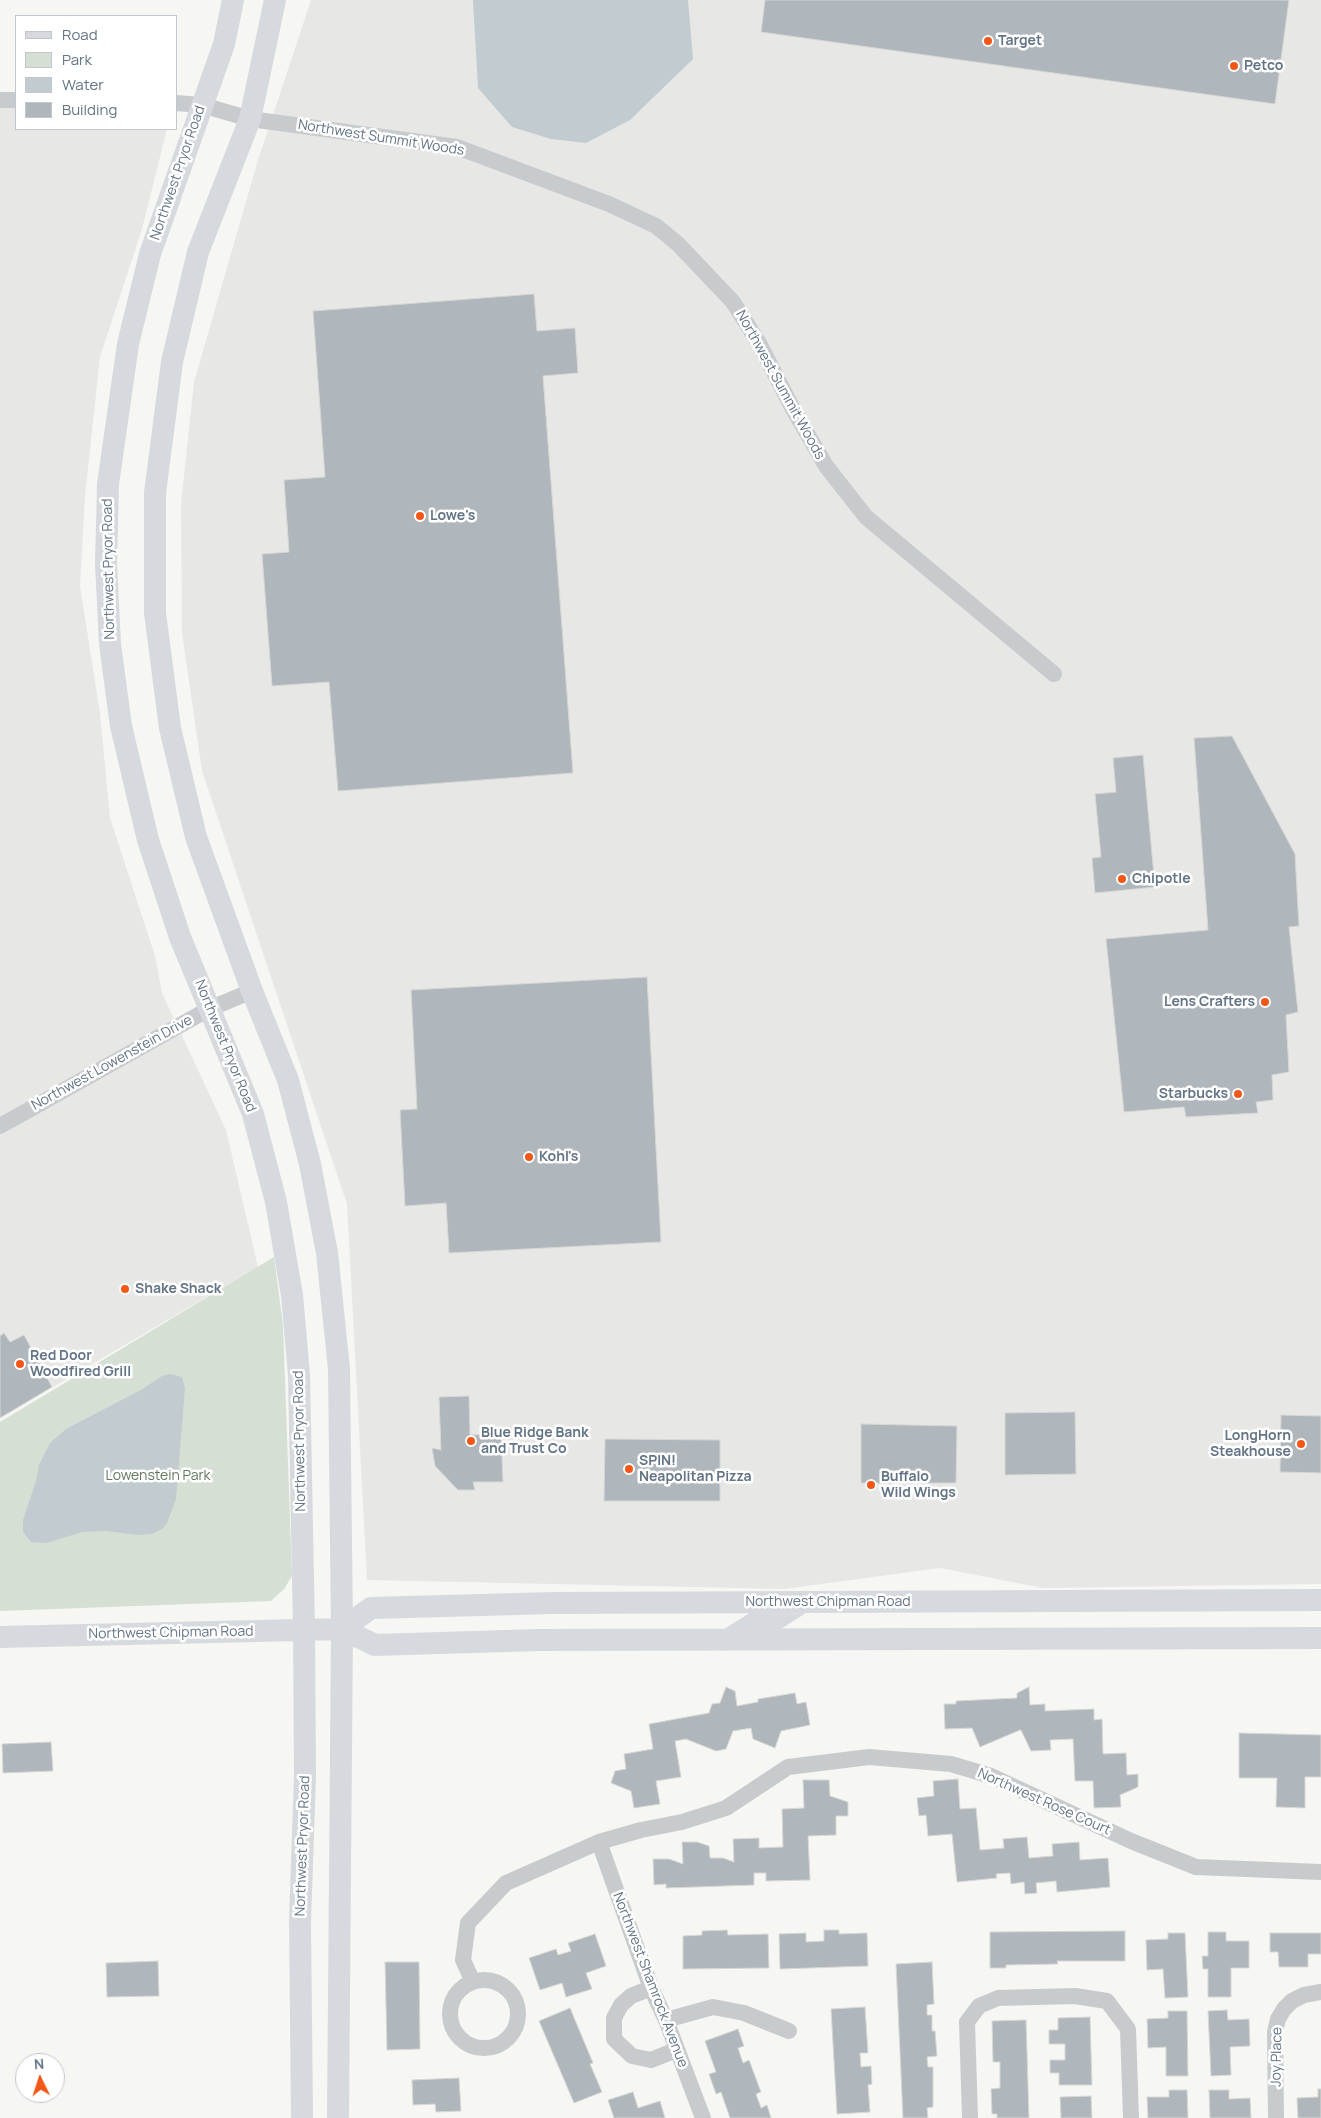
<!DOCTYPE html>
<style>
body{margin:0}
#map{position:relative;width:1321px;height:2118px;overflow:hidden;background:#f6f6f2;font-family:Manrope,sans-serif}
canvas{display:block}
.legend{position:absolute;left:15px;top:15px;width:162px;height:115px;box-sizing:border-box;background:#fff;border:1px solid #c1c7cf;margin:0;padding:6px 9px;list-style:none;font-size:15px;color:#637486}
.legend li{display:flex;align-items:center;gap:10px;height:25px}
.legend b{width:25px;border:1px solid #c1c7cf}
.north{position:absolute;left:15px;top:2053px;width:50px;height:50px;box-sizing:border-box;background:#fff;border:1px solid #c1c7cf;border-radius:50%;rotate:356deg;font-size:14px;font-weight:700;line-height:20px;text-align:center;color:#637486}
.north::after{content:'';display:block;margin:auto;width:18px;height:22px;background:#f15717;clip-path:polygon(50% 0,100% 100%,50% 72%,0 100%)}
</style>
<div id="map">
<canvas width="1321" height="2118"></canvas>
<ul class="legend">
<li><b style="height:6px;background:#d6dadf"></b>Road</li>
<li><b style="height:14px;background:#d6dfd3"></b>Park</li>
<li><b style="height:14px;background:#c1cbd0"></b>Water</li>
<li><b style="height:14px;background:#afb6bc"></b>Building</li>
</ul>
<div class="north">N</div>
</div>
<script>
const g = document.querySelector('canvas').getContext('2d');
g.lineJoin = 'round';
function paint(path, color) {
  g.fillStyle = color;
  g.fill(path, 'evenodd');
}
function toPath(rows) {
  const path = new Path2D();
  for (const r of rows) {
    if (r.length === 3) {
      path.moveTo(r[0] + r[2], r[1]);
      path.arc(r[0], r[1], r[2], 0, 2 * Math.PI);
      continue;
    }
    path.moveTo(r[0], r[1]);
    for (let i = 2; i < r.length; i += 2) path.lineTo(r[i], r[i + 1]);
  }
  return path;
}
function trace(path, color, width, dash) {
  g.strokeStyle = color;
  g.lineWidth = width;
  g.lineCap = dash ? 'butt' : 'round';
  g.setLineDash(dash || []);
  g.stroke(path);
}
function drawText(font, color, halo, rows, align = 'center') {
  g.font = font + ' Manrope,sans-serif';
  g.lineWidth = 5;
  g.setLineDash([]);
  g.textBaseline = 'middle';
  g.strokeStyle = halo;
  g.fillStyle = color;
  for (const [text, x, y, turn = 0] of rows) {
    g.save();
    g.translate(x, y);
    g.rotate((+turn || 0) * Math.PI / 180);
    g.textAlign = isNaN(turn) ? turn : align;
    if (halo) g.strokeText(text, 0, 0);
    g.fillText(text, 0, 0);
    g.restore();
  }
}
paint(toPath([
 [311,0,1321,0,1321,1584,1043,1588,940,1568,784,1589,367,1580,347,1204,202,771,182,633,181,504,194,382,258,160],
 [0,101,16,101,16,129,167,129,142,229,100,357,85,496,80,586,100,713,110,818,155,956,162,993,226,1130,258,1267,0,1418]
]), '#e7e8e6');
paint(toPath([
 [274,1257,283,1325,292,1576,284,1589,271,1601,0,1611,0,1422]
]), '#d6dfd3');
paint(toPath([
 [473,0,688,0,693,59,630,120,586,143,551,139,512,127,478,88],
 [170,1374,182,1377,185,1388,176,1499,167,1523,162,1529,152,1534,138,1535,106,1531,82,1532,47,1543,31,1542,23,1532,23,1520,36,1481,39,1465,50,1443,66,1429,141,1390,162,1376]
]), '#c1cbd0');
const building = toPath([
 [765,0,1289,0,1275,104,761,32,765,0],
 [534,294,537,331,575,328,578,373,543,376,573,773,338,791,329,682,272,686,262,554,289,552,284,480,325,477,313,311,534,294],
 [1232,736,1295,854,1299,926,1289,927,1298,1012,1286,1015,1289,1072,1272,1075,1273,1100,1256,1102,1258,1113,1186,1117,1184,1107,1124,1112,1106,939,1208,930,1194,738,1232,736],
 [1143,755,1155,887,1095,893,1092,858,1101,857,1095,794,1116,792,1113,758,1143,755],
 [647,977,661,1242,449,1253,446,1203,405,1206,400,1110,417,1109,411,990,647,977],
 [4,1333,10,1342,24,1335,52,1387,0,1418,0,1336,4,1333],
 [469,1396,470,1435,501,1434,503,1482,473,1482,475,1490,458,1490,435,1466,432,1448,441,1450,439,1397,469,1396],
 [1075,1412,1076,1474,1005,1475,1005,1413,1075,1412],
 [1281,1415,1321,1416,1321,1473,1280,1472,1281,1415],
 [861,1424,957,1426,956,1483,861,1483,861,1424],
 [605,1439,720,1440,720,1501,604,1501,605,1439],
 [726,1687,735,1691,737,1706,758,1702,758,1699,795,1693,797,1704,806,1702,810,1725,781,1731,775,1748,753,1739,751,1728,733,1731,726,1749,716,1751,686,1739,675,1741,681,1777,656,1781,660,1804,634,1808,631,1791,611,1783,615,1771,626,1769,624,1754,653,1749,649,1724,709,1713,712,1704,720,1703,726,1687],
 [1029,1687,1030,1705,1045,1704,1045,1711,1094,1709,1094,1720,1102,1719,1103,1754,1126,1753,1127,1775,1138,1774,1138,1787,1120,1795,1121,1807,1094,1808,1093,1781,1075,1781,1073,1739,1050,1740,1051,1750,1031,1751,1021,1730,1020,1730,980,1747,972,1728,945,1729,944,1704,956,1704,956,1701,1017,1698,1017,1693,1029,1687],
 [1239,1733,1321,1735,1321,1777,1305,1777,1305,1808,1276,1807,1277,1778,1239,1778,1239,1733],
 [51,1742,53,1771,3,1773,2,1744,51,1742],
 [958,1779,960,1809,976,1808,980,1850,1004,1848,1003,1839,1027,1837,1029,1858,1053,1856,1052,1844,1079,1842,1080,1860,1108,1858,1110,1887,1057,1892,1056,1881,1036,1883,1037,1893,1025,1894,1024,1882,1011,1884,1010,1873,996,1874,997,1878,957,1882,952,1834,928,1836,926,1815,919,1816,917,1798,934,1796,933,1781,958,1779],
 [803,1780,829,1780,830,1796,848,1802,848,1816,836,1816,836,1835,808,1836,810,1880,766,1881,766,1873,754,1873,754,1885,666,1888,666,1884,654,1885,653,1859,669,1859,683,1864,682,1842,697,1842,709,1846,710,1858,723,1858,734,1862,733,1839,759,1838,759,1848,783,1847,782,1809,804,1808,803,1780],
 [727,1930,728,1935,768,1934,769,1968,683,1969,683,1936,702,1935,702,1931,727,1930],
 [824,1930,839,1930,839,1934,867,1933,868,1966,780,1969,779,1934,806,1933,806,1942,824,1941,824,1930],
 [1125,1931,1125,1961,1057,1961,1058,1964,1006,1965,1006,1968,990,1968,990,1932,1125,1931],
 [1208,1932,1226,1932,1226,1941,1249,1941,1249,1968,1231,1968,1231,1997,1208,1997,1208,1969,1203,1969,1202,1956,1208,1956,1208,1932],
 [1168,1933,1185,1933,1188,1997,1165,1998,1163,1969,1147,1970,1146,1940,1168,1939,1168,1933],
 [1270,1933,1321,1933,1321,1954,1308,1954,1308,1967,1279,1967,1278,1952,1270,1952,1270,1933],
 [595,1934,606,1966,586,1973,592,1989,566,1997,562,1983,540,1990,529,1958,556,1949,558,1955,571,1951,568,1943,595,1934],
 [158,1961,159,1996,107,1997,106,1963,158,1961],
 [385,1962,419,1962,420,2049,387,2050,385,1962],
 [932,1962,934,2004,927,2005,927,2015,932,2015,932,2031,935,2031,937,2056,927,2057,928,2067,933,2067,933,2107,927,2108,928,2118,903,2118,896,1964,932,1962],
 [865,2007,868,2053,860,2053,861,2067,871,2066,872,2084,868,2085,870,2112,837,2114,831,2009,865,2007],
 [570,2008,593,2063,590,2064,602,2092,574,2103,539,2021,570,2008],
 [1227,2010,1228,2020,1249,2019,1250,2046,1230,2047,1231,2075,1211,2076,1208,2011,1227,2010],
 [1168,2011,1187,2011,1188,2076,1166,2076,1166,2047,1148,2048,1147,2019,1168,2018,1168,2011],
 [1090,2017,1092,2085,1059,2085,1059,2073,1050,2073,1050,2060,1065,2060,1065,2044,1049,2044,1049,2030,1058,2030,1058,2018,1090,2017],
 [1026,2020,1029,2118,997,2118,997,2114,992,2114,991,2089,1000,2088,1000,2062,993,2062,992,2021,1026,2020],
 [738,2029,744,2046,738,2048,743,2063,749,2060,761,2092,756,2094,761,2108,767,2105,771,2118,730,2118,721,2092,716,2094,709,2074,716,2072,705,2041,738,2029],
 [459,2078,461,2111,436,2112,435,2104,413,2105,412,2080,459,2078],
 [1318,2089,1321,2089,1321,2118,1298,2118,1297,2098,1318,2097,1318,2089],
 [1169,2090,1187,2090,1188,2118,1148,2118,1147,2097,1169,2097,1169,2090],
 [1209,2090,1229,2090,1229,2099,1250,2098,1251,2118,1210,2118,1209,2090],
 [633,2092,638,2108,660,2101,665,2118,614,2118,608,2100,633,2092],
 [1091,2096,1092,2118,1061,2118,1060,2097,1091,2096]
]);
paint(building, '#afb6bc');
trace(building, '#d7d8d5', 1);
trace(toPath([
 [0,100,16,100],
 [176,103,202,105,250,119,457,147,609,204,656,226,678,244,733,302,760,345,793,409,826,466,866,517,1054,674],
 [0,1126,209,1009,252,991],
 [599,1842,651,1988,666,2020,703,2118],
 [484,2014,34],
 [473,1982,463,1960,468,1923,506,1883,599,1842,641,1830,682,1822,726,1808,788,1767,869,1757,951,1764,991,1776,1131,1841,1196,1867,1321,1872],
 [651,1988,631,1996,621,2005,614,2018,614,2039,632,2056,651,2060,676,2050],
 [666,2020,713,2007,744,2013,789,2031],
 [970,2118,967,2022,979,2006,998,1998,1075,1996,1107,2001,1128,2029,1131,2118],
 [1276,2118,1275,2032,1278,2019,1284,2009,1292,2001,1304,1995,1321,1992]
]), '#c8cbce', 16);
trace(toPath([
 [233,0,224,44,150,254,128,344,108,484,106,564,110,644,121,726,148,840,180,937,253,1114,276,1202,292,1295,299,1375,304,1630,305,1776,300,1921,302,2118],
 [275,0,250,119,198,252,172,362,155,493,155,613,170,728,196,837,252,991,288,1080,310,1164,327,1253,339,1369,342,1629,338,2118],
 [342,1629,371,1608,554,1603,1321,1600],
 [0,1637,342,1629,375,1645,539,1640,1321,1638],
 [727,1640,756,1622,773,1621,803,1602]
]), '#d6dadf', 22);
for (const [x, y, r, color] of [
 [988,41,5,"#f15717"],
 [1234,66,5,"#f15717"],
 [420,516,5,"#f15717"],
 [1122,879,5,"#f15717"],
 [1265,1002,5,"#f15717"],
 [1238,1094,5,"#f15717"],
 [529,1157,5,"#f15717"],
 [125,1289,5,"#f15717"],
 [20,1364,5,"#f15717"],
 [471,1441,5,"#f15717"],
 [1301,1444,5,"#f15717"],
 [629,1469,5,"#f15717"],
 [871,1485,5,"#f15717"]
]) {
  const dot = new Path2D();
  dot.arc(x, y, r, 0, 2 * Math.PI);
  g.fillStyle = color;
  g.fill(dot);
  trace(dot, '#fff', 2);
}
drawText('bold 14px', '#637486', '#fff', [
 ["Target",998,41],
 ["Petco",1244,66],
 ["Lowe's",430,516],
 ["Chipotle",1132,879],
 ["Lens Crafters",1255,1002,"right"],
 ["Starbucks",1228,1094,"right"],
 ["Kohl's",539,1157],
 ["Shake Shack",135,1289],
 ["Red Door",30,1356],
 ["Woodfired Grill",30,1372],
 ["Blue Ridge Bank",481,1433],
 ["and Trust Co",481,1449],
 ["LongHorn",1291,1436,"right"],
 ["Steakhouse",1291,1452,"right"],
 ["SPIN!",639,1461],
 ["Neapolitan Pizza",639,1477],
 ["Buffalo",881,1477],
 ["Wild Wings",881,1493]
], 'left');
drawText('14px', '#637486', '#fff', [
 ["Northwest Summit Woods",381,138,9],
 ["Northwest Pryor Road",178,173,-71],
 ["Northwest Summit Woods",780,385,61],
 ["Northwest Pryor Road",109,569,-91],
 ["Northwest Pryor Road",225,1046,68],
 ["Northwest Lowenstein Drive",112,1063,-29],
 ["Northwest Pryor Road",300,1441,-91],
 ["Northwest Chipman Road",828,1602],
 ["Northwest Chipman Road",171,1633,-1],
 ["Northwest Rose Court",1044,1802,24],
 ["Northwest Pryor Road",303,1846,-88],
 ["Northwest Shamrock Avenue",650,1980,69],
 ["Joy Place",1277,2057,-89]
]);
drawText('14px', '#62785e', '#fff', [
 ["Lowenstein Park",158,1476]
]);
</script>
